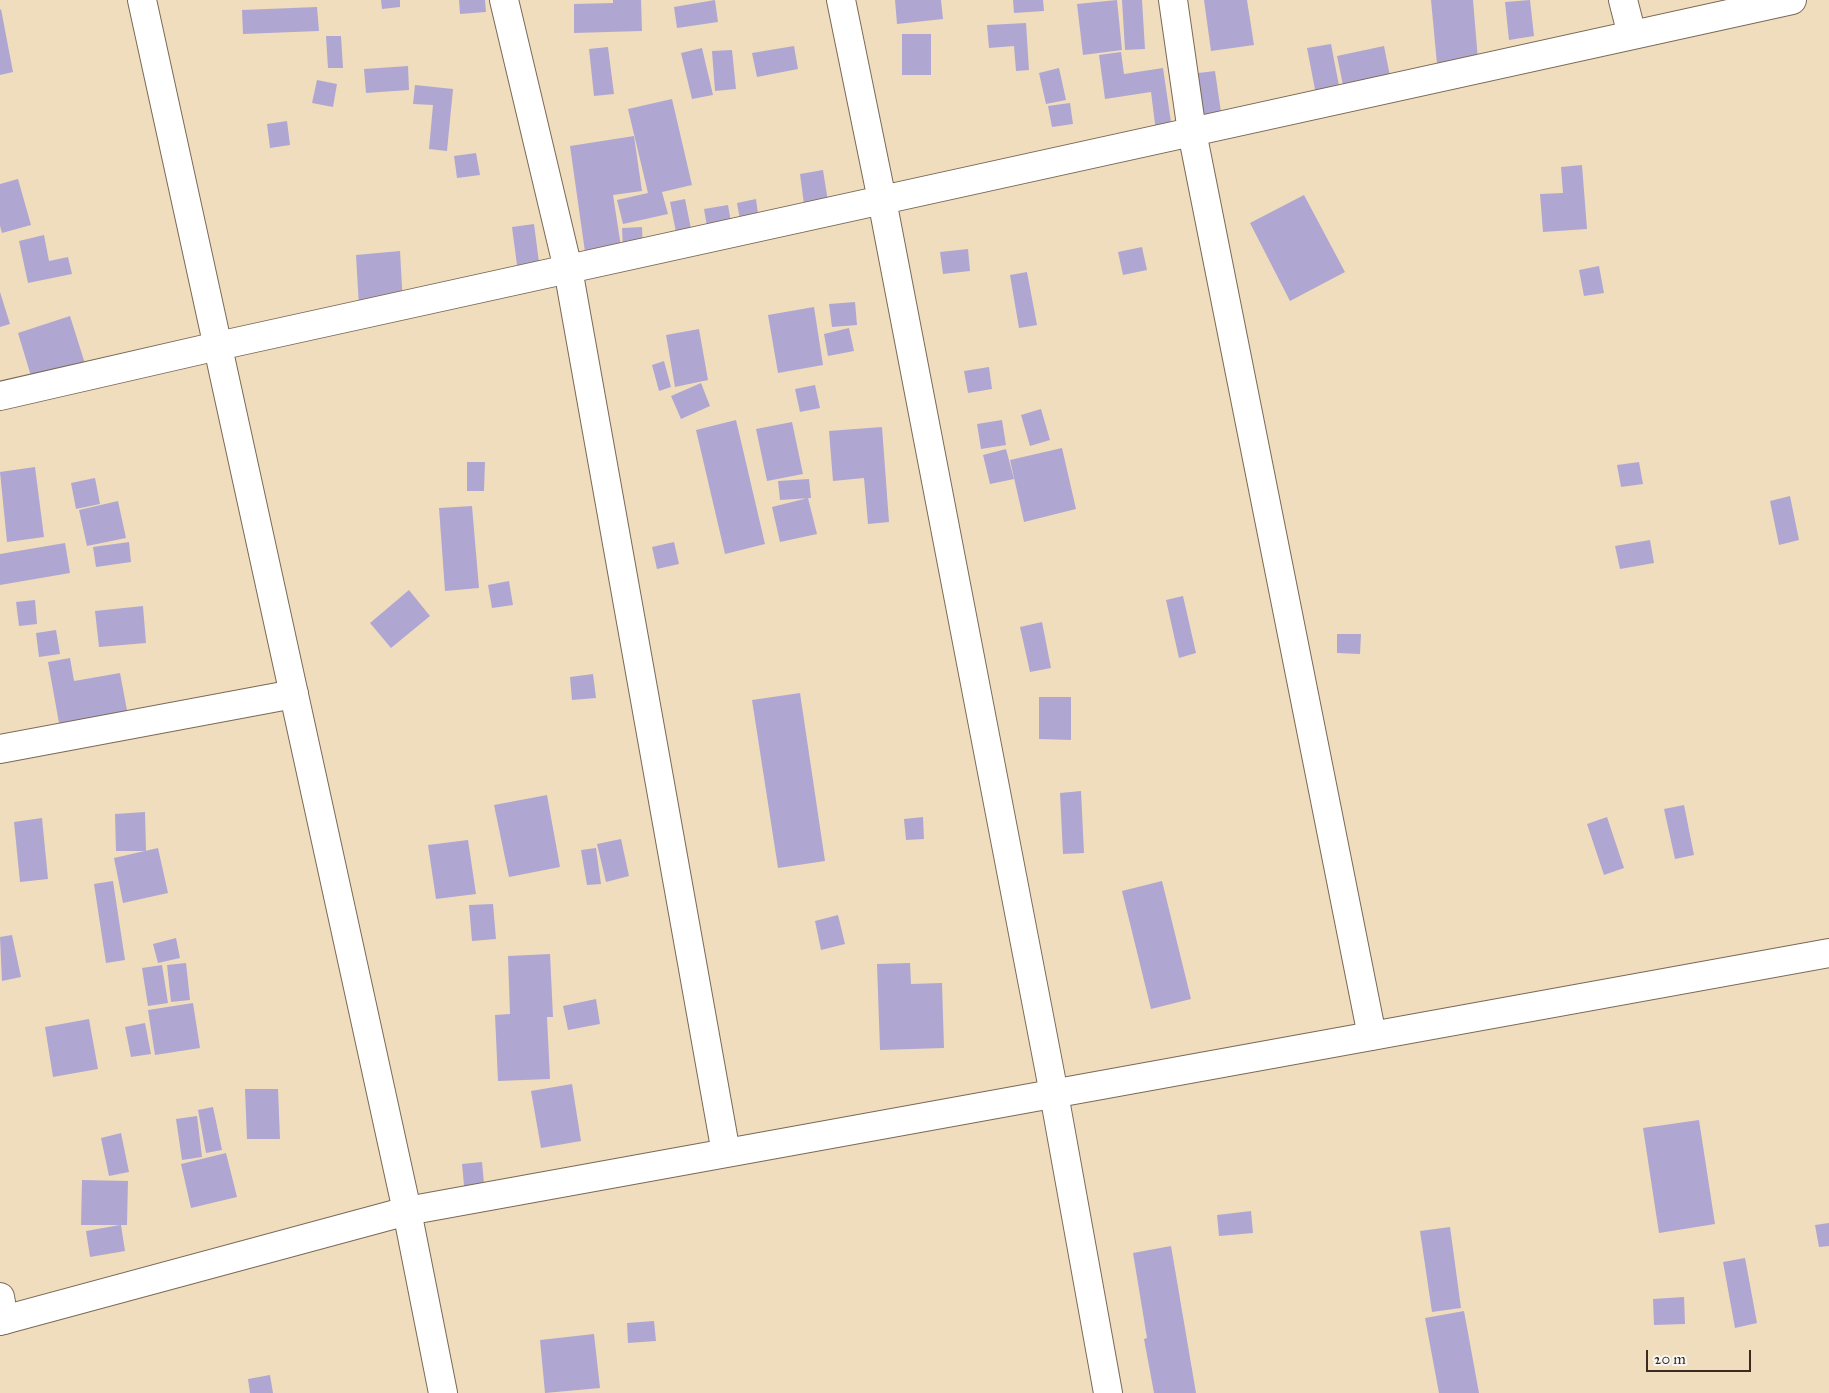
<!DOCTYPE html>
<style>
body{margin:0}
#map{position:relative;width:1829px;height:1393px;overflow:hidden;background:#f0ddbe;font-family:"IM FELL Great Primer",serif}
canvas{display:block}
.scale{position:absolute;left:1646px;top:1350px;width:105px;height:22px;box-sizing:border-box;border:2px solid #3b2a1e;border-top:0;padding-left:6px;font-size:15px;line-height:18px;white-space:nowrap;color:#3b2a1e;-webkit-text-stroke:4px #f6f6f2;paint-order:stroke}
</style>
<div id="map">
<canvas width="1829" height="1393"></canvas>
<div class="scale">20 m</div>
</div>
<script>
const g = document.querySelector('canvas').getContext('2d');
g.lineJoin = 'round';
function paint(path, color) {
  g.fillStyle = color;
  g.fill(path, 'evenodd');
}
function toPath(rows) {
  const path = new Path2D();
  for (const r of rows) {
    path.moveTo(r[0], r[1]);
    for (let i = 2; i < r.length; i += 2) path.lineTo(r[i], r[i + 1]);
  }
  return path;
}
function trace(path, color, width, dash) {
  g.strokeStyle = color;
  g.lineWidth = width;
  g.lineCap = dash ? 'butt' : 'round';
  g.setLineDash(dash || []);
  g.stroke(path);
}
paint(toPath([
 [381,0,400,0,400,7,382,9],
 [459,0,485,0,486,12,460,14],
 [613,0,641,0,642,31,574,33,574,4,613,3],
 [715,0,718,22,677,28,674,7],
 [895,0,941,0,943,19,897,24],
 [1013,0,1043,0,1044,11,1014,13],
 [1117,0,1122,50,1083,55,1077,4],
 [1122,0,1142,0,1145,49,1125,50],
 [1204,0,1247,0,1254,45,1211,51],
 [1431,0,1473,0,1478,60,1437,64],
 [1530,0,1534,36,1509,40,1505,2],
 [317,7,319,31,243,34,242,10],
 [1,9,13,72,0,75,0,10],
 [1026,23,1029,70,1016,71,1014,46,989,48,987,25],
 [902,34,931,34,931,75,902,75],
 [326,36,341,36,343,68,328,68],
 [1331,44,1341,96,1317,100,1307,48],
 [794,46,798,69,757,77,752,53],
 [1384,46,1391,81,1344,90,1337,56],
 [608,47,614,94,594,96,589,49],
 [702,48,713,95,692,99,681,53],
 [732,50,736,89,715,91,712,51],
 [1121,52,1124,74,1163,68,1172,129,1156,132,1151,92,1105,99,1099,55],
 [408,66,409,90,366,93,364,69],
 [1059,68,1066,100,1046,104,1039,73],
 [1215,71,1222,119,1197,122,1190,74],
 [317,80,337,84,333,107,312,103],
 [415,85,453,89,447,151,429,149,433,105,413,104],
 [672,99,692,185,662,192,668,214,623,224,617,200,648,193,628,109],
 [1070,103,1073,124,1052,127,1048,106],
 [287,121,290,145,270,148,267,124],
 [634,136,642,191,613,195,622,253,586,259,570,146],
 [476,153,480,175,457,178,454,156],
 [1582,165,1587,229,1543,232,1540,194,1563,193,1561,167],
 [823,170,829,208,805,212,800,174],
 [18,179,31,225,2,233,0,226,0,184],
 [1304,195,1345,272,1290,301,1250,223],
 [685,199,692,234,677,237,670,202],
 [756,199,759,221,741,225,737,203],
 [728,205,732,228,708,232,704,209],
 [534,224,540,270,518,273,512,227],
 [642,227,643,249,623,251,622,228],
 [44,235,49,261,68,257,72,274,28,283,19,241],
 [1142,247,1147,270,1123,275,1118,252],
 [968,249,970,271,943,274,940,252],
 [400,251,403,305,359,307,356,255],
 [1599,266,1604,293,1584,296,1579,270],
 [1027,272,1037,325,1019,328,1010,275],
 [0,292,10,324,0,327],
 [855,302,857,325,832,327,829,304],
 [814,307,823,365,778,373,768,315],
 [70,316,87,370,34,386,18,333],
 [849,328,854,351,828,356,824,334],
 [699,329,708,380,675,387,666,335],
 [664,361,671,387,659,391,652,365],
 [989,367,992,389,968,393,964,371],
 [701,383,710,406,681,419,671,396],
 [815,385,820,408,800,412,795,389],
 [1041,409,1050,440,1030,446,1021,415],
 [736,420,765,544,725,554,696,430],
 [1002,420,1006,445,981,449,977,424],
 [792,422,803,474,767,481,756,429],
 [882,427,889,522,868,524,864,478,833,481,829,431],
 [1062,448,1076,509,1024,522,1010,460],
 [1006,449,1014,479,990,484,983,455],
 [467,462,485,462,484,491,467,491],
 [1639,462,1643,484,1621,487,1617,465],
 [35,467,44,537,7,542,0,472],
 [95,478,100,504,76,509,71,483],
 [809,479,811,498,780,500,778,481],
 [1790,496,1799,540,1779,545,1770,501],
 [808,498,817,534,780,542,772,507],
 [118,501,126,538,87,546,79,510],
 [472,506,479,588,445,591,439,508],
 [1650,540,1654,563,1620,569,1615,546],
 [129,542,131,562,96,567,93,547],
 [674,542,679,564,657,569,652,547],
 [65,543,70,573,0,585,0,554],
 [509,581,513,605,492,608,488,585],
 [409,590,430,616,391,648,370,623],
 [1183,596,1196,653,1179,658,1166,600],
 [35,600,37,624,19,626,16,602],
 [143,606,146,643,99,647,95,611],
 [1042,622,1051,668,1030,672,1020,627],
 [56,630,60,654,39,657,36,633],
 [1337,634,1361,634,1360,654,1337,653],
 [70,658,74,681,120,673,129,721,61,734,48,662],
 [593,674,596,698,572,700,570,677],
 [800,693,825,861,778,868,752,700],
 [1039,697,1071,697,1071,740,1039,739],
 [1081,791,1084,853,1063,854,1060,793],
 [547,795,560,867,509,877,494,805],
 [1684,805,1694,855,1675,859,1664,809],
 [145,812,146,851,116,851,115,814],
 [923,817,924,839,906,840,904,819],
 [1607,817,1624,868,1604,875,1587,824],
 [42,818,48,879,20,882,14,822],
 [621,839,629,876,606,882,597,844],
 [468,840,476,894,436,899,428,845],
 [158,848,168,893,123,903,114,858],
 [596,848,601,884,587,885,581,850],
 [113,881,125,960,106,963,94,884],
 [1162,881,1191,999,1151,1009,1122,891],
 [493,904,496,939,472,941,469,905],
 [838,915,845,944,821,950,815,921],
 [12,935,21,977,2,981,0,937],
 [176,938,180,958,158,963,153,944],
 [550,954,553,1017,547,1017,550,1079,498,1081,495,1015,510,1014,508,956],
 [186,963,190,1000,171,1002,167,965],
 [910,963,911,984,942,983,944,1048,880,1050,877,964],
 [162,965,168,1003,148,1006,142,968],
 [596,999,600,1024,568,1030,563,1006],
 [193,1003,200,1048,155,1055,148,1010],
 [89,1019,98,1069,53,1077,45,1027],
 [145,1023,151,1054,131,1057,125,1027],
 [572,1084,581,1141,541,1148,531,1091],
 [245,1089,278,1089,280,1139,247,1139],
 [213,1107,222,1150,206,1153,198,1110],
 [197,1116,202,1157,182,1160,176,1119],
 [1699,1120,1715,1224,1659,1233,1643,1128],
 [121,1133,129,1172,109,1176,101,1138],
 [226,1153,237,1197,191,1208,181,1164],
 [482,1162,485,1194,465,1196,462,1164],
 [82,1180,128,1181,127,1225,121,1225,125,1251,90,1257,86,1231,120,1225,81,1225],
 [1251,1211,1253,1233,1219,1236,1217,1215],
 [1829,1223,1829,1246,1819,1247,1815,1225],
 [1450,1227,1461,1308,1432,1312,1420,1231],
 [1171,1246,1196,1393,1154,1393,1144,1339,1147,1338,1133,1253],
 [1745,1258,1757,1323,1735,1328,1723,1262],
 [1684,1297,1685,1324,1654,1325,1653,1299],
 [1464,1311,1479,1393,1439,1393,1425,1318],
 [654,1321,656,1341,628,1343,627,1323],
 [594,1334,600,1388,545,1393,540,1340],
 [270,1375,273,1393,250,1393,248,1379]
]), '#afa7d1');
const minor = toPath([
 [504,0,568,269,726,1153],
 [841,0,882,200,1054,1094,1108,1393],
 [1173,0,1192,132,1372,1036],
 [1623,0,1632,35],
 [0,396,218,346,1792,0],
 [0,749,294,694],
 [0,1297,4,1320],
 [443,1393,407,1211,1829,953]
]);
const major = toPath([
 [0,1321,407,1211,142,0]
]);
trace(minor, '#7a6956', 30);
trace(major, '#7a6956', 30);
trace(minor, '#fff', 28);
trace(major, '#fff', 28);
</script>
